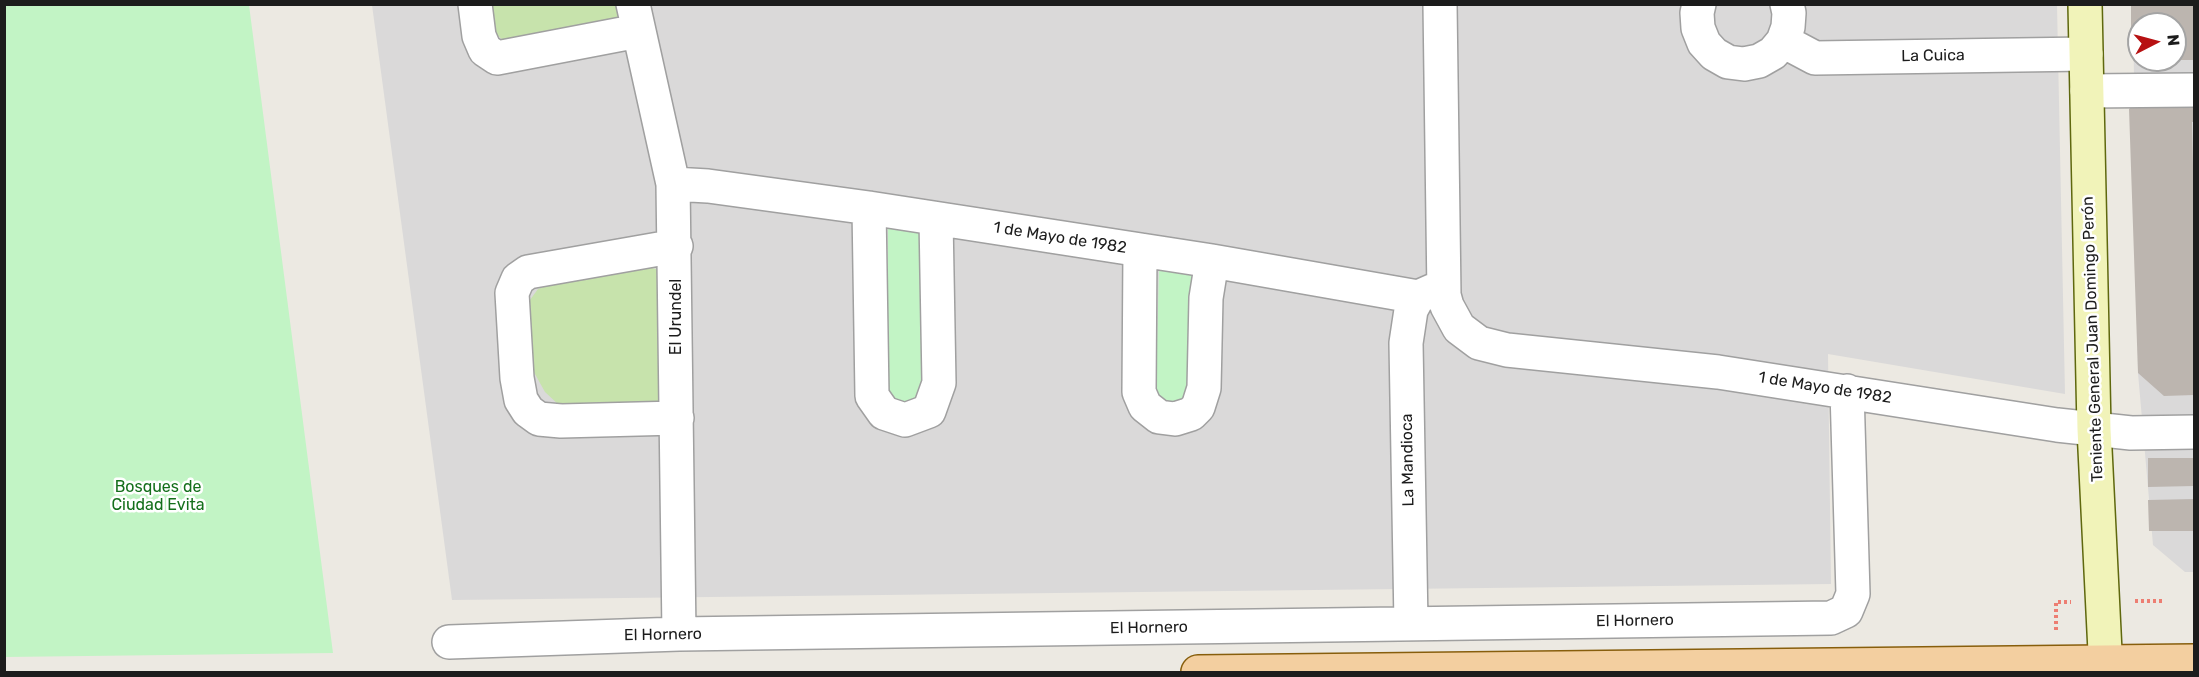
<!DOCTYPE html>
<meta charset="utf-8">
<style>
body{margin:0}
#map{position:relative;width:2199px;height:677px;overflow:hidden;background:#ece9e2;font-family:Rubik,sans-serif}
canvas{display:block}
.frame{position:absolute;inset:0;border:6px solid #1c1c1c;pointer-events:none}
.north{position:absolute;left:2127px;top:12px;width:60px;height:60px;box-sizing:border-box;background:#fff;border:2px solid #a4a4a4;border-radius:50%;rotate:84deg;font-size:16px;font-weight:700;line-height:24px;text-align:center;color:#1c1c1c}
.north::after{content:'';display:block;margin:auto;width:21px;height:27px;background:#b71112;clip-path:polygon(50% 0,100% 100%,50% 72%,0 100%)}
</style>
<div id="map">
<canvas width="2199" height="677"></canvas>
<div class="frame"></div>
<div class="north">N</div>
</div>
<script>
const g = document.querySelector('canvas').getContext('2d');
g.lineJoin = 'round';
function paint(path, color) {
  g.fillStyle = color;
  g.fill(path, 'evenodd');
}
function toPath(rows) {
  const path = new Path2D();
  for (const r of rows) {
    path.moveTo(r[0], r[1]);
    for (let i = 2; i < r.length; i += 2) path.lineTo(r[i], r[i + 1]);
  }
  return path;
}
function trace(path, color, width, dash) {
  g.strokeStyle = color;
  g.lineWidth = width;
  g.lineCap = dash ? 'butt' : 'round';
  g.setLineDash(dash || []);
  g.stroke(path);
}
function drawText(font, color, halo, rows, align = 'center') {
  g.font = font + ' Rubik,sans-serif';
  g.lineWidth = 5;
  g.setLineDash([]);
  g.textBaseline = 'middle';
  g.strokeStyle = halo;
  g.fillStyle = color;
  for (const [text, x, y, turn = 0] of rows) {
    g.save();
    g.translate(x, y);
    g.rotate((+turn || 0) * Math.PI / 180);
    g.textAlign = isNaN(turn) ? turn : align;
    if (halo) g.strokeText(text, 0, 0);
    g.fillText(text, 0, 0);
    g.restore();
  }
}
paint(toPath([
 [372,5,2057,5,2065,394,1828,354,1831,584,452,600],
 [2133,5,2194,5,2194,572,2185,572,2153,545,2138,373],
 [2139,24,2175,24,2175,60,2139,60]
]), '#dad9d9');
paint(toPath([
 [487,5,624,5,621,21,503,40,496,34],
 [652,268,664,271,667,396,655,403,559,405,545,392,530,365,527,304,538,289,560,281]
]), '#c7e3ac');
paint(toPath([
 [4,5,249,5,333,653,5,657],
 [888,222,926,230,928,388,916,407,894,399,887,394],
 [1159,271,1195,272,1196,360,1185,403,1170,404,1158,396,1156,381]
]), '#c2f4c5');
paint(toPath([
 [2131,4,2194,4,2194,60,2175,60,2175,24,2139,24,2139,53,2131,44],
 [2194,92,2194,122,2192,122,2194,209,2194,395,2164,396,2138,373,2129,109,2148,93],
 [2148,458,2194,458,2194,486,2148,487],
 [2194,499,2194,531,2149,531,2148,500]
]), '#bcb5af');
const street = toPath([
 [475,4,479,36,485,50,497,58,638,31],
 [633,4,673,184,679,634],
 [1440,4,1444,295,1447,306,1459,328,1479,343,1507,350,1718,372,2057,425,2131,433,2194,432],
 [1699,4,1697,13,1698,28,1704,43,1714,54,1728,62,1744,64,1759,61,1773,53,1783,41,1788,27,1789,13,1787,4],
 [1783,41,1815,58,2086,54],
 [2087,91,2194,90],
 [673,184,708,186,869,208,1212,261,1418,297,1443,286],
 [869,208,872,396,884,413,905,420,929,411,939,383,936,219],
 [676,246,528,272,518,279,512,293,517,378,521,400,528,411,539,419,561,421,677,418],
 [1140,250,1139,392,1145,406,1159,417,1175,419,1191,414,1198,407,1204,388,1206,298,1212,261],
 [1411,624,1406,343,1411,310,1418,297],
 [449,642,679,634,1831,618,1846,611,1853,594,1847,391]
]);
const secondary = toPath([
 [2085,4,2094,429,2106,672]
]);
const primary = toPath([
 [1198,672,2194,661]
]);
trace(street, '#a0a0a0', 36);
trace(secondary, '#5f680e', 36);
trace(primary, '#875e0c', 36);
trace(toPath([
 [2135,601,2162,601],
 [2056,630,2056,602,2071,602]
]), '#ed7e72', 4, [3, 3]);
trace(street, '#fff', 33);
trace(secondary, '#f1f3b9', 33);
trace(primary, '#f3cfa0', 33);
drawText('16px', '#1c1c1c', '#fff', [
 ["La Cuica",1933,56,-1],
 ["1 de Mayo de 1982",1060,238,9],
 ["El Urundel",676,317,-90],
 ["Teniente General Juan Domingo Perón",2093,339,-92],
 ["1 de Mayo de 1982",1825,388,9],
 ["La Mandioca",1408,460,-91],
 ["El Hornero",1635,621,-1],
 ["El Hornero",1149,628,-1],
 ["El Hornero",663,635,-1]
]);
drawText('16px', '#146f1b', '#fff', [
 ["Bosques de",158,487],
 ["Ciudad Evita",158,505]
]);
</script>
